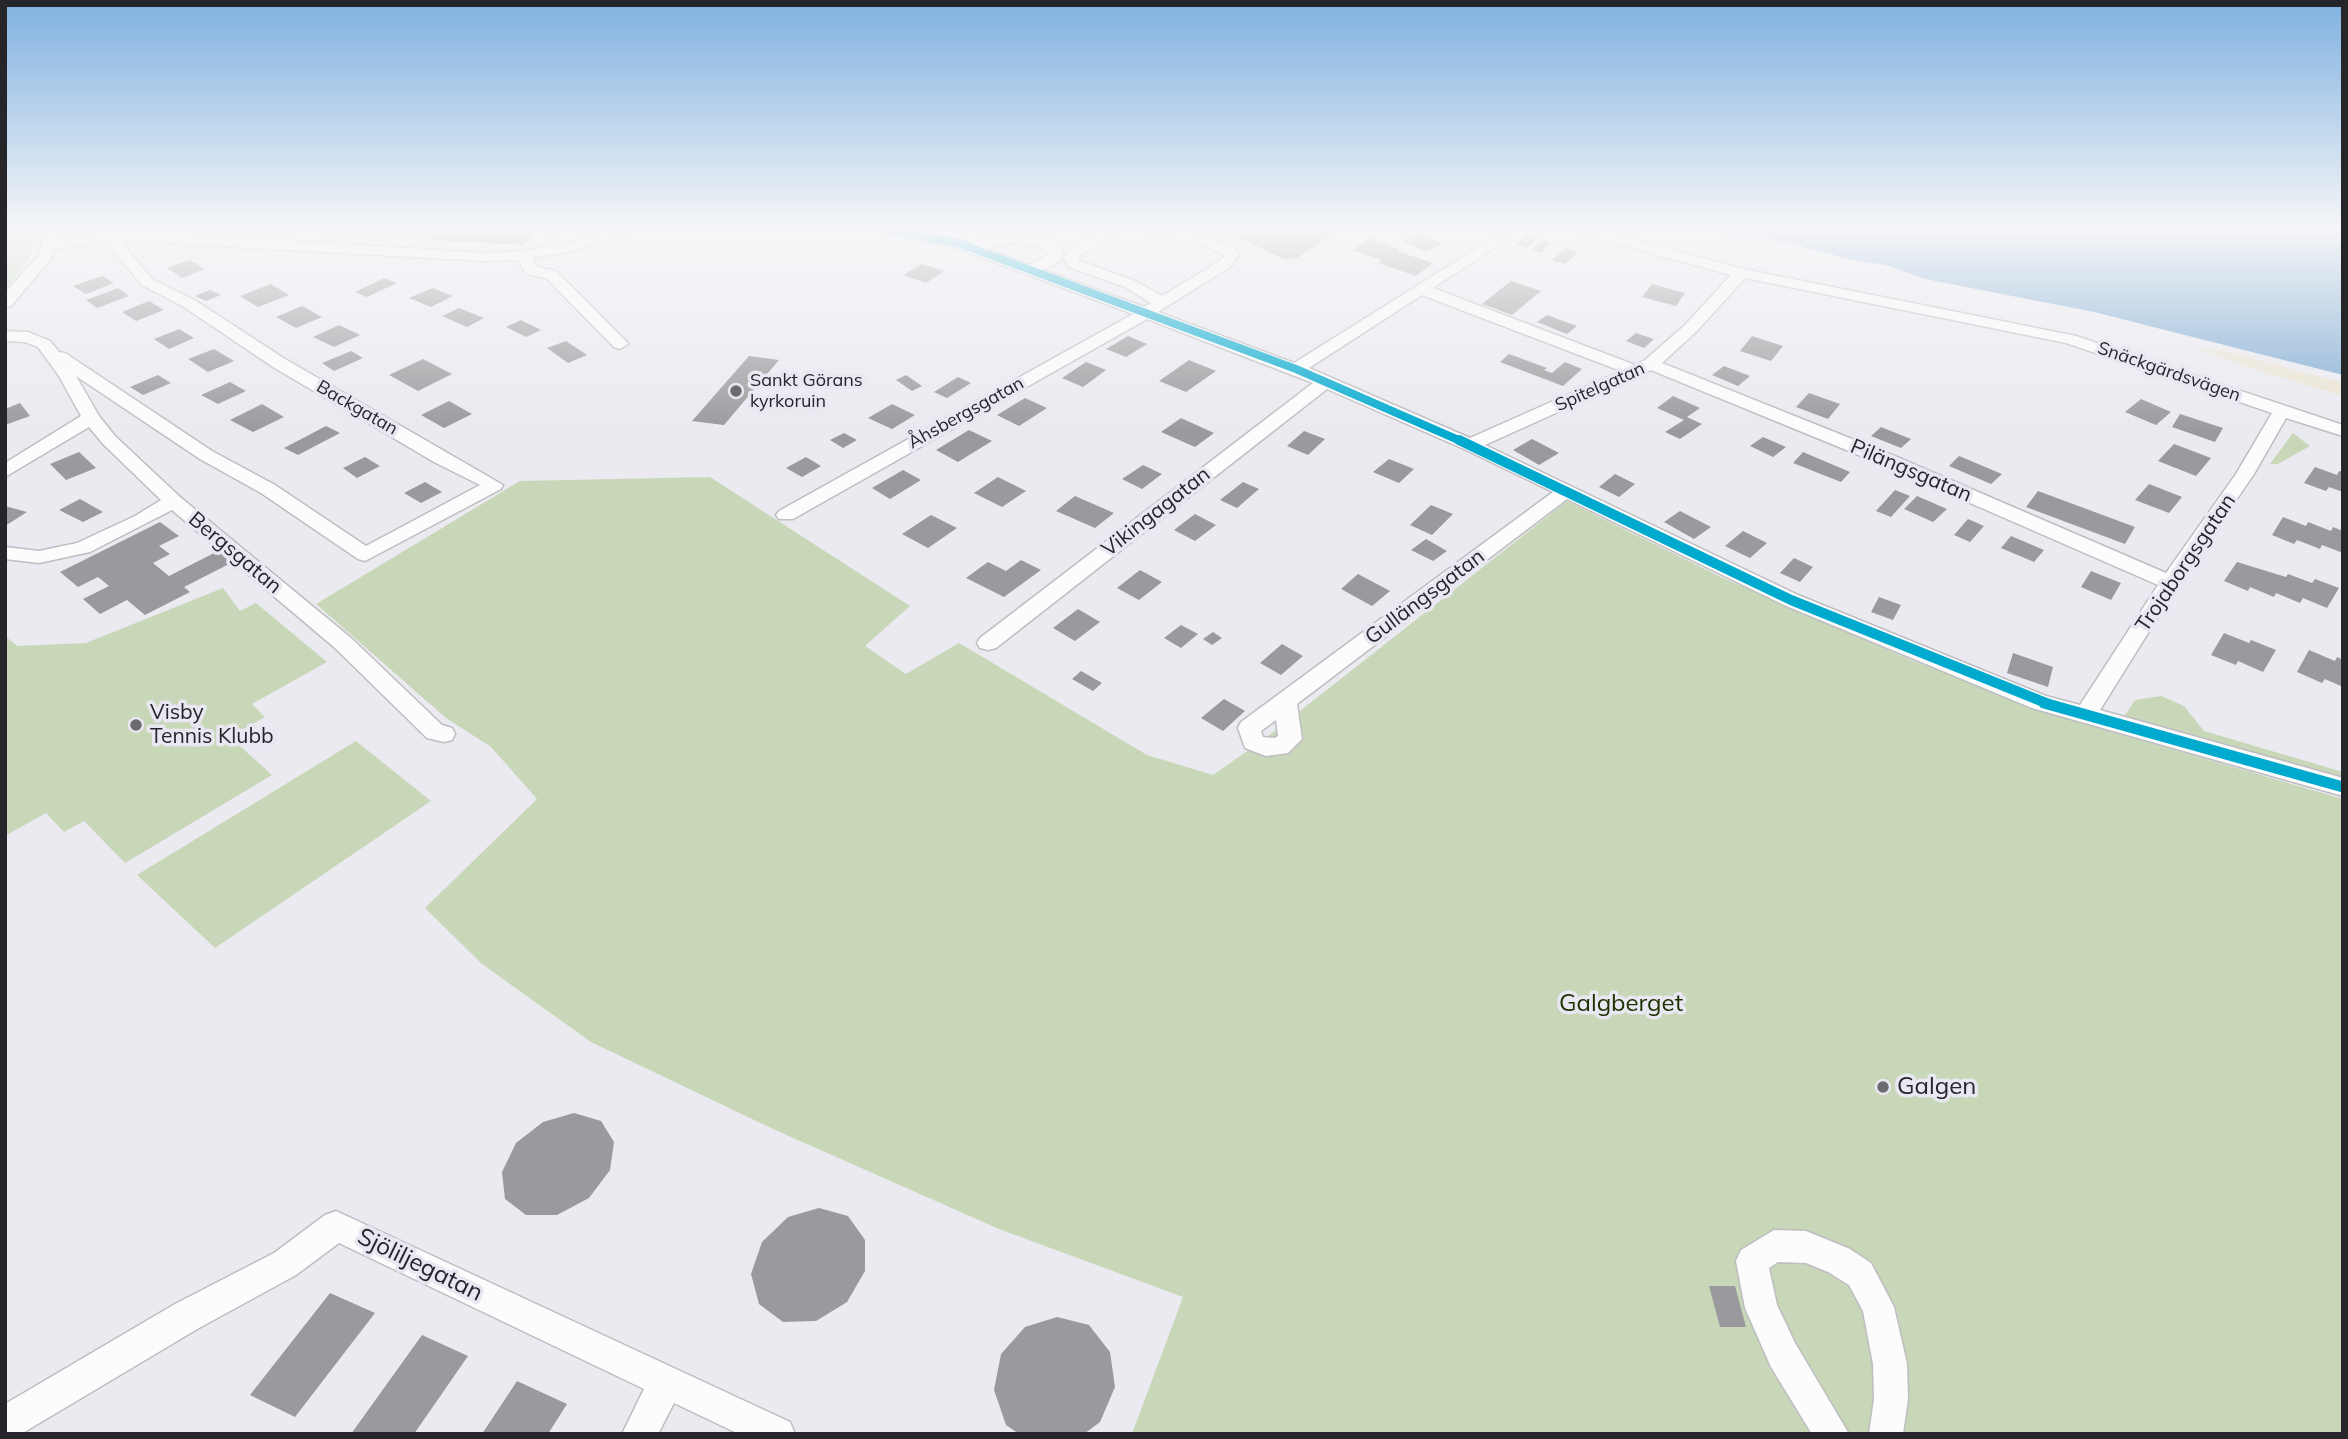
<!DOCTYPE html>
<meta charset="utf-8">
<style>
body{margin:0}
#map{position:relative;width:2348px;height:1439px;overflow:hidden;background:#ebeaf0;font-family:Mulish,sans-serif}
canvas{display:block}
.frame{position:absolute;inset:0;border:7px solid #26262a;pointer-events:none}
</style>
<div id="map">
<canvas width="2348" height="1439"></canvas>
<div class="frame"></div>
</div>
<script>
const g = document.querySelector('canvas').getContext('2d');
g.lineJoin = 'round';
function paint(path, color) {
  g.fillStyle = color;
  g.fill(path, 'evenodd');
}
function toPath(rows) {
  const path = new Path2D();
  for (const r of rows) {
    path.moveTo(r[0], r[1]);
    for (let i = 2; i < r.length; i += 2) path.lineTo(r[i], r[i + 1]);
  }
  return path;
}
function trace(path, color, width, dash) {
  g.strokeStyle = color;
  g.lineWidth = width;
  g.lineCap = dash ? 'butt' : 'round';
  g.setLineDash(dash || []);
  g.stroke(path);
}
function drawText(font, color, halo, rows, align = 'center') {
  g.font = font + ' Mulish,sans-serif';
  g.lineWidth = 7;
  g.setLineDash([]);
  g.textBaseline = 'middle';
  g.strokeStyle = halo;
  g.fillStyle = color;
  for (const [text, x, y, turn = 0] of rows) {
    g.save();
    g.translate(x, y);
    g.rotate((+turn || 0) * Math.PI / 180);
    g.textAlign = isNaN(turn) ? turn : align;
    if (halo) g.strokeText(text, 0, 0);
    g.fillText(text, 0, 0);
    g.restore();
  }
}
paint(toPath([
 [5,230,37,230,30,257,5,291],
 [2293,433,2310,446,2278,464,2270,464],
 [710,477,910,606,865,646,906,674,959,643,1147,755,1213,775,1263,740,1567,501,1723,578,1913,661,2082,723,2343,799,2343,1434,1132,1434,1183,1297,999,1229,773,1129,591,1042,482,964,425,908,537,799,491,747,446,718,316,604,520,481],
 [223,588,240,611,256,603,327,662,252,704,265,717,230,737,272,775,125,863,84,821,64,832,46,813,5,836,5,636,17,646,86,643],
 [2161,696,2184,706,2204,731,2343,772,2343,783,2123,718,2135,700],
 [356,741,431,801,215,948,137,875]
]), '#c8d7b8');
paint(toPath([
 [2198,348,2221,350,2343,383,2343,396,2247,367]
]), '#eae4d3');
paint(toPath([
 [1704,230,2343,230,2343,375,2094,312,1925,279,1886,265,1852,260,1785,242]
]), '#81add3');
paint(toPath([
 [331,230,562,230,559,234,536,232,523,245,430,240,433,237,411,236,326,234],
 [1210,230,1340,230,1295,259,1290,257,1286,260,1233,235,1228,237],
 [1419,233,1442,244,1426,252,1403,241],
 [1527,235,1537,238,1527,248,1516,244],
 [1370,238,1400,249,1397,251,1433,263,1416,276,1378,263,1382,260,1352,250],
 [1542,240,1551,243,1541,253,1532,250],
 [1566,248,1578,252,1565,264,1552,260],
 [190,260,205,269,182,278,167,268],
 [922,264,944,271,926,283,903,275],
 [102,276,114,283,86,294,73,286],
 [384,278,397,283,367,297,355,292],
 [1511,281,1541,291,1512,315,1482,304],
 [271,284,289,295,258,307,240,296],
 [1652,284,1685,293,1676,306,1642,297],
 [118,288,129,296,97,308,86,300],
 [432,288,453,296,431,307,409,298],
 [210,290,221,295,206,301,195,296],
 [149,301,164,310,136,321,122,312],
 [302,306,322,317,296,328,276,317],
 [459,308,484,318,467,327,442,316],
 [1547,315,1577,326,1567,334,1537,322],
 [521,320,541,330,526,337,506,327],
 [339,325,360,335,334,347,313,337],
 [179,329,194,338,169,349,154,339],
 [1636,333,1654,339,1644,348,1626,341],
 [1128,336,1147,344,1126,357,1106,349],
 [1752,336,1783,346,1771,361,1740,351],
 [566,341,587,355,568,363,547,348],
 [214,349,234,361,208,372,188,359],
 [351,351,363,358,334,371,322,363],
 [1509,354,1547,368,1544,370,1552,373,1565,362,1582,369,1563,386,1500,362],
 [749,356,779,360,724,425,692,421],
 [423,359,452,374,418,391,389,375],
 [1189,360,1216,371,1186,392,1159,381],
 [1086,362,1106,370,1083,387,1062,378],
 [1724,366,1750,376,1738,386,1712,375],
 [158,375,171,383,143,395,130,387],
 [906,375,922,386,912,391,896,380],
 [958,377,971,383,947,398,934,392],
 [230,382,246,391,218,404,201,395],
 [1809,393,1840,404,1828,419,1796,407],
 [1673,396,1700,408,1687,417,1702,424,1680,439,1665,432,1684,420,1657,408],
 [1025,398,1047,408,1019,426,997,415],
 [2141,399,2171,412,2156,425,2125,412],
 [449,401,472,414,444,428,421,415],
 [20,403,30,416,5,425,5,409],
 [262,404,284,417,253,432,230,420],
 [892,404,915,415,892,429,868,418],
 [2180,414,2223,428,2215,442,2172,427],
 [1181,418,1214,433,1195,447,1161,432],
 [326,426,340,433,298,455,284,448],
 [1881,427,1911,439,1901,448,1871,436],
 [969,430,992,441,958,462,936,450],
 [1304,431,1325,439,1308,455,1287,446],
 [844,433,857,440,843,448,830,440],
 [1763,437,1786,447,1773,457,1750,446],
 [1532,439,1559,453,1539,465,1513,450],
 [2174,444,2211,458,2196,476,2158,461],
 [79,452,96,468,66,480,50,464],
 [1803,452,1850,472,1841,482,1793,463],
 [1959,456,2002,474,1991,484,1949,466],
 [365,457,380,466,357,478,343,468],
 [806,457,821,466,802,477,786,468],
 [1389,459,1414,469,1399,483,1373,472],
 [1143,465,1162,474,1142,489,1122,479],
 [2315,467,2337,475,2339,471,2343,472,2343,492,2329,487,2326,491,2304,483],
 [903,470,921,480,890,499,872,488],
 [1615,474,1635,484,1619,497,1599,487],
 [998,477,1026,491,1002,507,974,493],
 [425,482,442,492,421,503,404,493],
 [1243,482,1259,489,1237,508,1220,500],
 [2149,484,2182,497,2169,513,2135,500],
 [1895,490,1910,496,1891,517,1876,511],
 [2038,491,2135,527,2125,544,2026,507],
 [1075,496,1114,513,1095,528,1056,511],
 [1917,496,1947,509,1933,522,1904,509],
 [80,499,103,512,83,522,59,510],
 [1431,505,1453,514,1432,535,1410,525],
 [5,506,27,512,5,526],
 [1680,511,1711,527,1694,539,1664,522],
 [1195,514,1216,525,1195,541,1174,530],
 [931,515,957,528,928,548,902,534],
 [2283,517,2306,526,2308,522,2331,531,2333,527,2343,531,2343,553,2322,545,2320,549,2297,540,2294,544,2272,535],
 [1968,519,1984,526,1970,542,1954,535],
 [160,522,179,536,159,546,170,554,153,563,169,576,218,551,233,562,184,587,190,592,145,615,127,600,100,614,83,599,109,586,98,577,78,587,60,572],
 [1743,531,1767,543,1750,558,1725,546],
 [2011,536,2044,550,2034,562,2001,548],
 [1426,539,1447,551,1433,561,1411,550],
 [1794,558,1813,567,1800,582,1780,573],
 [1021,560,1041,570,1004,597,966,578,988,562,1006,571],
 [2237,562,2286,577,2288,574,2312,583,2315,579,2339,588,2327,608,2303,598,2300,603,2276,593,2274,597,2250,587,2248,591,2224,581],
 [1140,570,1162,582,1139,600,1117,588],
 [2091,571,2121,583,2111,600,2081,587],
 [1358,574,1390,591,1372,606,1341,589],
 [1879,597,1901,605,1893,620,1871,612],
 [1078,609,1100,622,1075,641,1053,628],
 [1181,625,1198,634,1181,648,1164,638],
 [1213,632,1222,638,1212,645,1203,639],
 [2224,633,2249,643,2251,640,2276,650,2263,672,2238,661,2236,665,2211,655],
 [1282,644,1303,656,1281,675,1260,663],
 [2309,650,2335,661,2337,657,2343,660,2343,687,2325,679,2322,683,2297,672],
 [2013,653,2053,667,2048,687,2007,673],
 [1081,671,1102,683,1093,691,1072,679],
 [1224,699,1245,711,1223,731,1201,718],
 [574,1113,601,1121,614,1142,610,1170,589,1198,557,1215,526,1215,505,1199,502,1172,516,1143,543,1122],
 [819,1208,848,1216,865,1240,865,1271,847,1302,816,1321,783,1322,759,1304,751,1274,762,1242,788,1217],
 [1709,1286,1735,1286,1746,1327,1720,1327],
 [330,1293,375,1313,295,1417,250,1395],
 [1057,1317,1089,1325,1110,1352,1115,1387,1100,1422,1084,1434,1019,1434,1006,1425,994,1390,1001,1354,1025,1327],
 [422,1335,468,1356,414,1434,351,1434],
 [517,1381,567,1404,548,1434,482,1434]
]), '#9a999d');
const minor = toPath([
 [45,230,59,230,57,239,100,233,153,232,484,253,523,251,566,244,610,230,633,230,573,251,532,258,537,267,556,271,626,341,628,344,620,349,614,347,546,278,526,274,518,260,484,261,128,241,125,247,152,279,196,301,285,359,503,485,501,489,365,561,358,559,261,493,200,459,76,376,99,416,115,436,180,497,351,638,442,725,452,728,455,734,452,740,444,742,427,738,335,648,172,510,90,552,39,563,5,559,5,547,39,551,77,543,135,516,161,500,103,444,89,427,5,477,5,463,81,416,59,376,38,347,25,342,5,341,5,331,28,332,50,341,59,352,65,353,212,451,275,485,366,546,480,485,434,462,273,367,184,307,142,285,110,247,113,241,55,249,50,260,11,306,5,308,5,293,38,256,45,230],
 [884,230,915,230,973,244,988,238,1012,235,1049,239,1059,246,1063,254,1059,262,1043,270,1144,307,1151,303,1125,287,1069,267,1063,257,1072,248,1101,230,1119,230,1082,254,1078,258,1080,261,1135,281,1162,296,1220,261,1225,255,1204,246,1150,233,1148,230,1174,230,1230,245,1240,254,1230,267,1158,312,1294,363,1498,235,1503,236,1505,239,1503,242,1433,288,1635,365,1645,360,1684,326,1731,275,1578,233,1576,230,1600,230,1743,269,2076,336,2343,425,2343,436,2286,418,2254,474,2178,585,2100,710,2343,778,2343,796,2032,708,1784,605,1567,499,1297,704,1302,739,1288,753,1266,756,1245,748,1238,728,1241,722,1553,492,1464,449,1327,389,996,648,988,650,980,648,977,643,980,638,1313,383,1147,319,793,519,779,519,776,515,779,511,1133,314,954,247,891,234,884,230],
 [1012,243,1040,246,1049,254,1030,265,986,249,1012,243],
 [1745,278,2066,343,2272,413,2236,474,2166,573,1897,457,1662,363,1696,332,1745,278],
 [1422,295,1621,371,1470,438,1309,368,1422,295],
 [1651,370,1883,465,2158,585,2080,705,2046,696,1798,595,1485,445,1651,370],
 [1276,720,1278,736,1275,738,1263,737,1261,731,1276,720],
 [336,1211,790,1422,795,1434,739,1434,674,1403,658,1434,622,1434,644,1389,339,1243,296,1275,199,1328,21,1434,5,1434,5,1404,175,1304,274,1253,325,1215,336,1211],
 [1774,1230,1806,1231,1850,1249,1871,1263,1894,1307,1907,1364,1908,1399,1903,1434,1869,1434,1874,1399,1873,1364,1863,1311,1849,1285,1828,1272,1806,1263,1778,1262,1769,1268,1777,1305,1795,1343,1849,1434,1812,1434,1771,1367,1745,1308,1736,1261,1741,1250,1774,1230]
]);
trace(minor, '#bebdc1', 3);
paint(minor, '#fcfcfd');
trace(toPath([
 [891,230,958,243,1296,369,1463,442]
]), '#00a9ce', 8);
trace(toPath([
 [1459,440,1791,600,2051,705]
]), '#00a9ce', 10);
trace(toPath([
 [2044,703,2343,787]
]), '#00a9ce', 11);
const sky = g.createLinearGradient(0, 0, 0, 432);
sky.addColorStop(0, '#7fb1e0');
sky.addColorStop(0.53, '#f6f6f8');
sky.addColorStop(1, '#f6f6f800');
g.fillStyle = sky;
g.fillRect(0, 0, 2348, 432);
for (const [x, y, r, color] of [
 [736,391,7,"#6b6b6f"],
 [136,725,7,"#6b6b6f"],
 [1883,1087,7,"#6b6b6f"]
]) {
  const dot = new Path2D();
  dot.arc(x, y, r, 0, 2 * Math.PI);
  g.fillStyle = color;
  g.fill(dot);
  trace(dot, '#e9e8f2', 2.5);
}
drawText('18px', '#26262a', '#e9e8f2', [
 ["Snäckgärdsvägen",2169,372,19],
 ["Spitelgatan",1600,387,-24],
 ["Backgatan",357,408,30],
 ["Åhsbergsgatan",966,413,-29]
]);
drawText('18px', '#26262a', '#e9e8f2', [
 ["Sankt Görans",750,381],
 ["kyrkoruin",750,402]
], 'left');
drawText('21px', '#26262a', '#e9e8f2', [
 ["Pilängsgatan",1911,471,23],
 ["Vikingagatan",1156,512,-38],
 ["Bergsgatan",235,553,40],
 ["Trojaborgsgatan",2186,563,-56],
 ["Gullängsgatan",1425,597,-37]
]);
drawText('21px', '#26262a', '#e9e8f2', [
 ["Visby",150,713],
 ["Tennis Klubb",150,737]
], 'left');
drawText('24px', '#1e3100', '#e9e8f2', [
 ["Galgberget",1621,1004]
]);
drawText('24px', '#26262a', '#e9e8f2', [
 ["Galgen",1897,1087]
], 'left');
drawText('24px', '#26262a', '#e9e8f2', [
 ["Sjöliljegatan",420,1265,26]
]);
</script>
